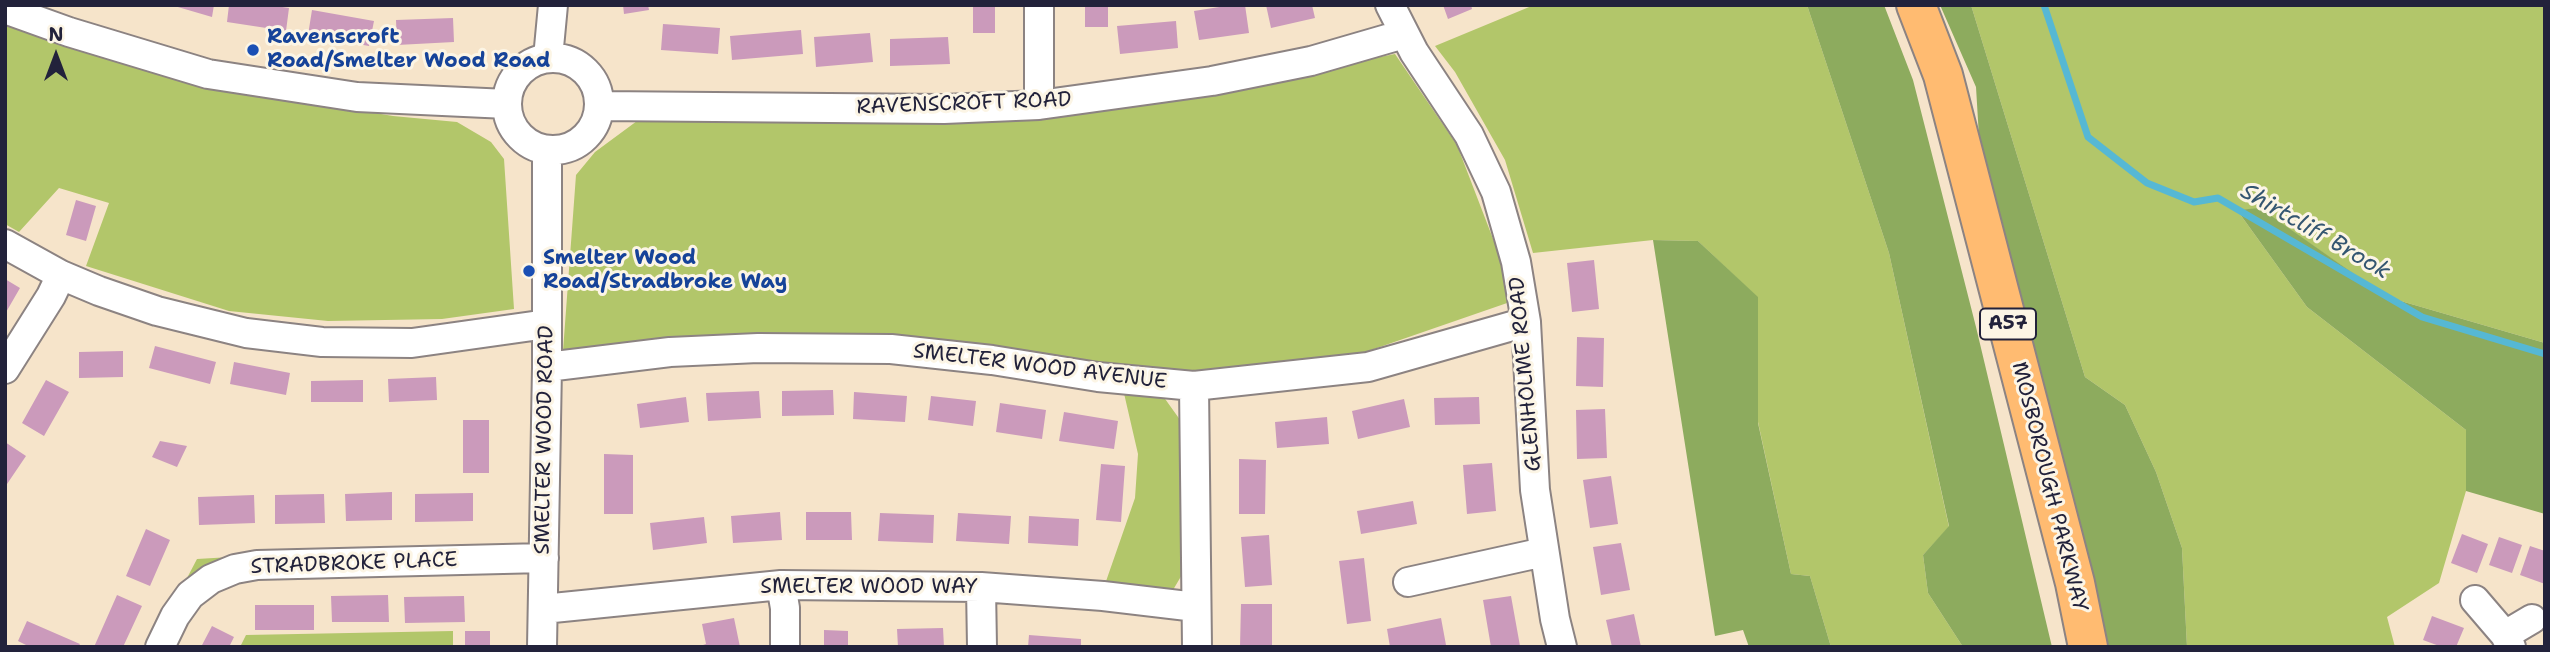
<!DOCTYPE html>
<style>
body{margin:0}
#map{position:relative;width:2550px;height:652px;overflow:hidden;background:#f6e4ca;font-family:"Shantell Sans",sans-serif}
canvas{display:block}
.frame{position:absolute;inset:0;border:7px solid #22223b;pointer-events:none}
.north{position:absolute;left:21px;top:21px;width:70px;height:70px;-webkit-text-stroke:5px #fcf5e5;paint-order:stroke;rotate:0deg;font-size:19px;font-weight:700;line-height:28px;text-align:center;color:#22223b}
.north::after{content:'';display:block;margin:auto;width:24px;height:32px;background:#22223b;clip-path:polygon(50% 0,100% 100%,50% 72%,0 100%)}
</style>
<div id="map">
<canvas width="2550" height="652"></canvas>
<div class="frame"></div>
<div class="north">N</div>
</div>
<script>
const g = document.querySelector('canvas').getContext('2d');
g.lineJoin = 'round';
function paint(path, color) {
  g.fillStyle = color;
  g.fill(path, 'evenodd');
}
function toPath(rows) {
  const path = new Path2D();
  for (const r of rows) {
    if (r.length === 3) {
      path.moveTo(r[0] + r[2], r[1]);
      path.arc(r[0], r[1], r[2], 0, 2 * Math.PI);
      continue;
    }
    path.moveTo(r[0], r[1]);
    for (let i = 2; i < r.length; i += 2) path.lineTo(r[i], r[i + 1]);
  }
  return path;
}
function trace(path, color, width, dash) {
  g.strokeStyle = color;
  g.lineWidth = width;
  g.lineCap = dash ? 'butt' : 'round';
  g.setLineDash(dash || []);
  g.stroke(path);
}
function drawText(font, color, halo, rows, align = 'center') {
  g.font = font + ' "Shantell Sans",sans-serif';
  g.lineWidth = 6;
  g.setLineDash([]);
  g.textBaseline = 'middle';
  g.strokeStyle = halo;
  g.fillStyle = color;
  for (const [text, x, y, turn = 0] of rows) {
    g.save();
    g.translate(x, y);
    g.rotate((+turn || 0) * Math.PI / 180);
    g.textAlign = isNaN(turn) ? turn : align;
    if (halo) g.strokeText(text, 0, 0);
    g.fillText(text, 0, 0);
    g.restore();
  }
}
paint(toPath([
 [1534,5,1807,5,1889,253,1949,527,1923,555,1928,593,1963,647,1831,647,1810,576,1791,574,1758,422,1757,297,1698,241,1653,240,1533,253,1505,160,1455,72,1435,46],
 [1971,5,2545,5,2545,343,2387,297,2260,209,2237,210,2307,307,2466,430,2466,491,2439,583,2387,617,2395,647,2187,647,2182,548,2156,472,2125,405,2085,377],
 [5,20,207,85,393,116,457,122,491,142,504,159,514,309,442,319,328,321,229,311,86,266,109,203,59,188,19,232,5,224],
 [1395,54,1457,145,1500,257,1510,302,1348,358,1198,376,962,345,563,351,576,175,595,152,637,121,955,119,1173,98],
 [1123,389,1163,396,1183,424,1183,573,1170,595,1104,587,1135,498,1138,454],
 [247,556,176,599,197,559],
 [453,631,453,647,240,647,246,635]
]), '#b2c66a');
paint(toPath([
 [1807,5,1884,5,1913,80,1976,327,2052,647,1963,647,1928,593,1923,555,1949,526,1889,253],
 [1940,5,1971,5,2085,377,2125,405,2156,472,2182,548,2187,647,2105,647,1979,137,1976,87],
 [2260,208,2387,297,2545,343,2545,514,2466,491,2466,430,2307,307,2237,210],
 [1653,240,1698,241,1758,297,1758,423,1791,574,1810,576,1831,647,1749,647,1743,630,1715,636]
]), '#8dab5e');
trace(toPath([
 [2044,5,2088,137,2147,183,2194,202,2218,198,2422,317,2545,354]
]), '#56b8d4', 7);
paint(toPath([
 [171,5,214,5,212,17],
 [229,5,269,5,289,8,286,31,227,22],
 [623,5,648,5,649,10,624,14],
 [973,5,995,5,995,33,973,33],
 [1085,5,1108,5,1108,27,1085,27],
 [1232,5,1245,5,1249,33,1199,40,1194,11],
 [1266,5,1312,5,1315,18,1271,28],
 [1443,5,1471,5,1472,9,1448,19],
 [312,10,374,21,369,46,308,35],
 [453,18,454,42,397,45,396,20],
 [1176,21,1178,48,1120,54,1117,26],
 [663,24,720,28,718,54,661,50],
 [801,30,803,54,732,60,730,36],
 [870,33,873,62,816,67,814,37],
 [948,37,950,64,890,66,890,39],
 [76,200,96,206,86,241,66,235],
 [1594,260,1599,309,1572,312,1567,263],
 [5,279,20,288,5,314],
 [1577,337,1604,338,1603,387,1576,386],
 [155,346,216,362,210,384,149,368],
 [123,351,123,377,79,378,79,352],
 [234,362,290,373,286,395,230,384],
 [436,377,437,400,389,402,388,379],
 [46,380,69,392,44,436,22,423],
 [363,380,363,402,311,402,311,381],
 [833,390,834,415,782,416,782,391],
 [759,391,761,418,708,421,706,393],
 [854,392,907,396,905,422,853,419],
 [931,396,976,401,973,426,928,420],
 [686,397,689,422,640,428,637,404],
 [1479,397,1480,424,1435,425,1434,398],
 [1404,399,1410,427,1358,439,1352,411],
 [1000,403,1046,410,1042,439,996,432],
 [1605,409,1607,458,1577,459,1576,410],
 [1064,412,1118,421,1114,449,1059,441],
 [1327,417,1329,444,1277,448,1275,422],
 [463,420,489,420,489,473,463,473],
 [160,441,187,446,177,467,152,457],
 [5,442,26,456,5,487],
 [604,454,633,455,633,514,604,514],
 [1239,459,1266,460,1265,514,1239,514],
 [1492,463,1496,511,1467,514,1463,465],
 [1101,464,1125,466,1121,522,1096,520],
 [1611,476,1618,524,1590,528,1583,480],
 [392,492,392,520,346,521,345,494],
 [473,493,473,521,415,522,415,494],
 [324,494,325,523,275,524,275,495],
 [254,495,255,523,199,525,198,497],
 [1413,501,1417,524,1361,534,1357,511],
 [780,512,782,540,733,543,731,516],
 [806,512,851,512,852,540,806,540],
 [880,513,934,515,933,543,878,541],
 [958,513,1011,516,1009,544,956,541],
 [1029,516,1079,519,1078,546,1028,543],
 [704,517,707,543,653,550,650,523],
 [146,529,170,540,150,586,126,576],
 [2462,534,2488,544,2477,573,2451,563],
 [1269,535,1272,585,1245,587,1241,537],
 [2499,537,2522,545,2512,573,2489,565],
 [1621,543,1630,590,1601,595,1593,547],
 [2530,546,2545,551,2545,584,2520,575],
 [1364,558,1371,621,1347,624,1339,561],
 [117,595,142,606,123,647,94,647],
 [388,595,389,622,332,622,331,596],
 [464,596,465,622,405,623,404,597],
 [1511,596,1520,646,1491,647,1483,600],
 [1241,604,1272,604,1272,647,1240,647],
 [255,605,314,605,314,630,255,630],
 [1634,614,1641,647,1612,647,1606,620],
 [2432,616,2464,628,2456,647,2442,647,2423,640],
 [734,618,740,647,697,647,706,644,702,624],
 [1441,618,1446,645,1390,647,1387,629],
 [27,621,80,644,78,647,30,647,18,641],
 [212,626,234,637,229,647,201,647],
 [943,628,944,647,898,647,897,629],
 [824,630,848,631,848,647,824,647],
 [465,631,490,631,490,647,465,647],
 [1029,635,1081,639,1081,647,1028,647]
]), '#cb9abb');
const minor = toPath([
 [1039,5,1039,105],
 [1390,5,1414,52,1469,135,1496,192,1516,262,1526,322,1535,490,1555,619,1562,647],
 [5,9,69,32,208,74,357,97,507,104],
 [548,58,553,5],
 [553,104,46],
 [600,106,944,109,1039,105,1212,81,1311,61,1404,34],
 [5,244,61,275,99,291,157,311,246,333,322,342,412,343,547,324],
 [547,367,670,352,758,348,891,349,992,360,1098,377,1194,386,1368,367,1526,322],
 [5,369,51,296,61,275],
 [1194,386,1197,647],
 [1408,582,1544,552],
 [781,585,785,608,785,647],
 [981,587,982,647],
 [2475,600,2505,635,2511,647],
 [543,609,781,585,981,587,1103,596,1196,607],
 [2505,635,2532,619],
 [160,647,175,616,190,595,211,579,235,569,257,565,544,558],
 [542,647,547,367,547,150]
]);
const highway = toPath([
 [1916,5,1943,75,2075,583,2088,647]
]);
trace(minor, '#8c8382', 32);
trace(highway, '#8c8382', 42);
trace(minor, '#fff', 28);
trace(highway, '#ffbb71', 38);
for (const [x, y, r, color] of [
 [253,50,7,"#1a4fb4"],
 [529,271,7,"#1a4fb4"]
]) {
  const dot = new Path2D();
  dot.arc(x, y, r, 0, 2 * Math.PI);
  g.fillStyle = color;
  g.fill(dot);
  trace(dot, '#fcf5e5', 2.5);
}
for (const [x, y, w] of [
 [2008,324,56]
]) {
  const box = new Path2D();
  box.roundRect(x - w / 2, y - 15.5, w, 31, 5);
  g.fillStyle = '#fcf5e5';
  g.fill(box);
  trace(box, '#22223b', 2);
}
drawText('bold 19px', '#22223b', null, [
 ["A57",2008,324]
]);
drawText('bold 21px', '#164399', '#fcf5e5', [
 ["Ravenscroft",267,38],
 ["Road/Smelter Wood Road",267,62],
 ["Smelter Wood",543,259],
 ["Road/Stradbroke Way",543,283]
], 'left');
drawText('21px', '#22223b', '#fcf5e5', [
 ["RAVENSCROFT ROAD",964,104,-2],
 ["SMELTER WOOD AVENUE",1040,367,7],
 ["GLENHOLME ROAD",1526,374,-95],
 ["SMELTER WOOD ROAD",545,440,-89],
 ["MOSBOROUGH PARKWAY",2049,487,76],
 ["STRADBROKE PLACE",354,564,-2],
 ["SMELTER WOOD WAY",869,588]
]);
drawText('italic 23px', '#345671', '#fcf5e5', [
 ["Shirtcliff Brook",2315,232,30]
]);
</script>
